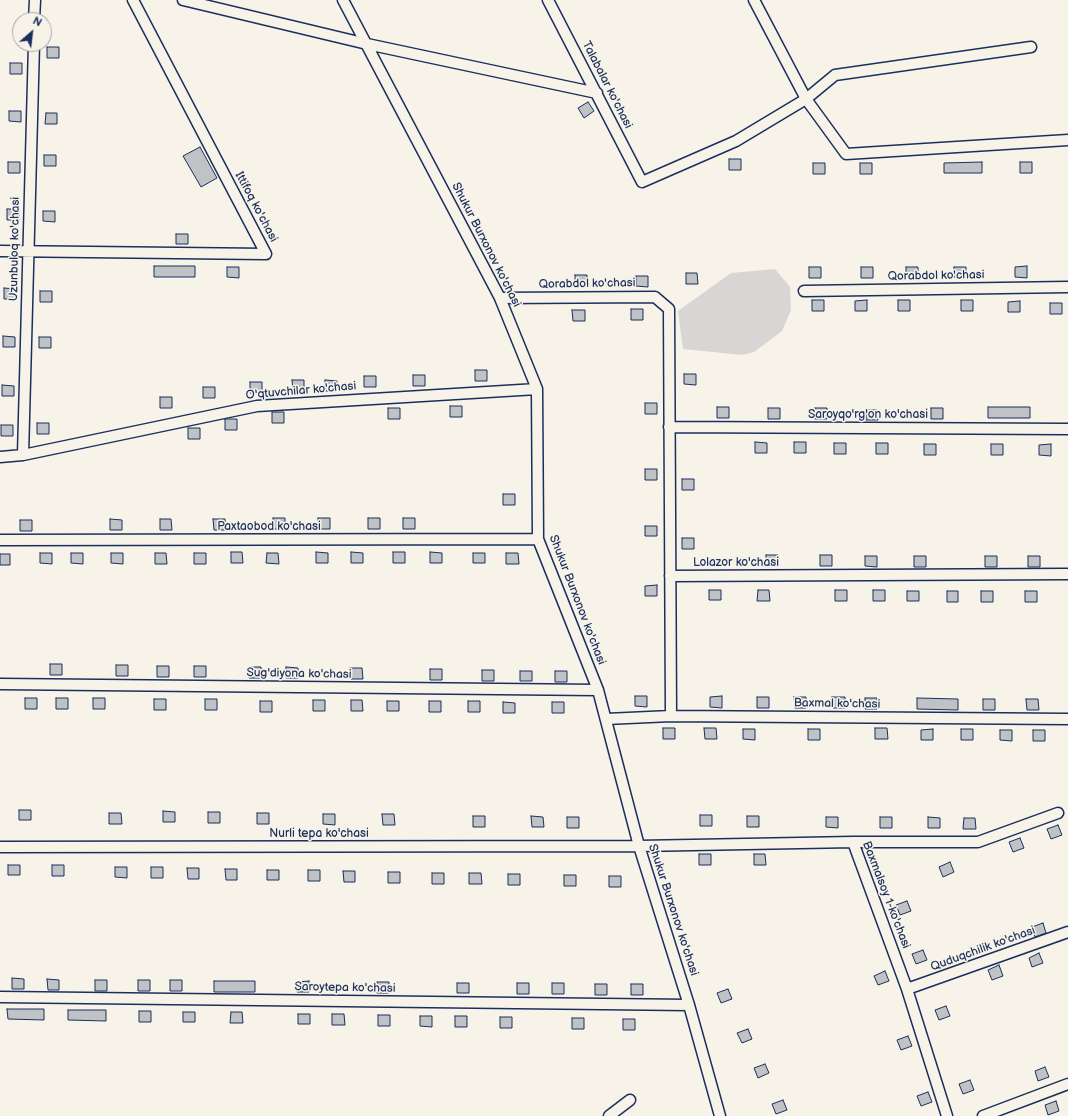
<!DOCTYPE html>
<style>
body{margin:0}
#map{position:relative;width:1068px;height:1116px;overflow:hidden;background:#f7f3e8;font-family:"Balsamiq Sans",sans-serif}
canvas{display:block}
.north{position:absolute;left:12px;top:12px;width:40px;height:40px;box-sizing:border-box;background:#f7f3e8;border:1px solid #9fa5b1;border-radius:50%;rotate:28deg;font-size:11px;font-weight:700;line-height:16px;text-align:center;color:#1b2f5e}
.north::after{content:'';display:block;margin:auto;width:14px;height:18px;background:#1b2f5e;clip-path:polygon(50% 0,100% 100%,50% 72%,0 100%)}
</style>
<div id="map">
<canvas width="1068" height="1116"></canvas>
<div class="north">N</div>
</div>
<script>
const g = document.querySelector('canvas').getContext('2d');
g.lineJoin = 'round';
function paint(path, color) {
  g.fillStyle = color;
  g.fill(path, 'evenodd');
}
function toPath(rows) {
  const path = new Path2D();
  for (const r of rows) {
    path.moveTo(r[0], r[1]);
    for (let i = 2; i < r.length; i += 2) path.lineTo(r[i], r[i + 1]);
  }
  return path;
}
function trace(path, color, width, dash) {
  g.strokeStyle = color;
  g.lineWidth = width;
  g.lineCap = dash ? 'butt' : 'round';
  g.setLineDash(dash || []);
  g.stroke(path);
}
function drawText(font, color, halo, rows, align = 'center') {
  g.font = font + ' "Balsamiq Sans",sans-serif';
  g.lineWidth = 3;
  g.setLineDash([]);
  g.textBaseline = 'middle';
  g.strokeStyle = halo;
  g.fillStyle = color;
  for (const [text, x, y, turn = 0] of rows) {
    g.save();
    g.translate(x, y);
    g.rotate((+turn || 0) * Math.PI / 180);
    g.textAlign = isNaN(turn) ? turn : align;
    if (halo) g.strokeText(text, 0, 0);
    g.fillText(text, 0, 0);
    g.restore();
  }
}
paint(toPath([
 [775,269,790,287,791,310,782,331,754,352,742,355,683,349,678,311,731,273]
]), '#d7d6d4');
const building = toPath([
 [47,47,59,47,59,58,47,58,47,47],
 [10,63,22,63,22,74,10,74,10,63],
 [588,102,594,111,584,118,578,108,588,102],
 [9,111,21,111,21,122,9,121,9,111],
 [46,113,57,113,57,124,45,124,46,113],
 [200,147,217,178,201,187,183,156,200,147],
 [44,155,56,155,56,166,44,166,44,155],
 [729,159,741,159,741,170,729,170,729,159],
 [8,162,20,162,20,173,8,173,8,162],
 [982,162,982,173,944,173,944,163,982,162],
 [1020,162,1032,162,1032,173,1020,173,1020,162],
 [813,163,825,163,825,174,813,174,813,163],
 [860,163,872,163,872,174,860,174,860,163],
 [7,209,19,209,19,220,7,220,7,209],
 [43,211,55,211,55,222,43,221,43,211],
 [176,234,188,234,188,244,176,244,176,234],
 [154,266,195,266,195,277,154,277,154,266],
 [1027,266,1027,278,1015,277,1015,267,1027,266],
 [227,267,239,267,239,278,227,277,227,267],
 [809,267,821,267,821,278,809,278,809,267],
 [861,267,873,267,873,278,861,278,861,267],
 [906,267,918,267,918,278,906,278,906,267],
 [954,267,966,267,966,278,954,277,954,267],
 [686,273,697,273,698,284,686,284,686,273],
 [575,275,587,275,587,286,575,286,575,275],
 [636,276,648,276,648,287,636,286,636,276],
 [4,288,16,289,16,299,4,299,4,288],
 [40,291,52,291,52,302,40,302,40,291],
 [812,300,824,300,824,311,812,311,812,300],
 [867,300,867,311,855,311,855,301,867,300],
 [898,300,910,300,910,311,898,311,898,300],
 [961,300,973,300,973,311,961,311,961,300],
 [1020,301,1020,312,1008,312,1008,302,1020,301],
 [1050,303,1062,303,1062,314,1050,314,1050,303],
 [631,309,643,309,643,320,631,320,631,309],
 [572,310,585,310,585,321,573,321,572,310],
 [3,336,15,337,15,347,3,347,3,336],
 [39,337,51,337,51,348,39,348,39,337],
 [475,370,487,370,487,381,475,381,475,370],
 [684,374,696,374,696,385,684,384,684,374],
 [413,375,425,375,425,386,413,386,413,375],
 [364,376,376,376,376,387,364,387,364,376],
 [292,380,304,380,304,391,293,391,292,380],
 [325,380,337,381,337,391,325,391,325,380],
 [250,382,262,382,262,393,250,393,250,382],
 [2,385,14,386,14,396,2,396,2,385],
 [203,387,215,387,215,398,203,398,203,387],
 [160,397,172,397,172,408,160,408,160,397],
 [645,403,657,403,657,414,645,414,645,403],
 [450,406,462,406,462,417,450,417,450,406],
 [717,407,729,407,729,418,717,418,717,407],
 [988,407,1030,407,1030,418,988,418,988,407],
 [388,408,400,408,400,419,388,419,388,408],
 [768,408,780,408,780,419,768,419,768,408],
 [815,408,827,408,827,419,815,419,815,408],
 [931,408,943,408,943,419,931,419,931,408],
 [866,410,877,410,878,420,866,420,866,410],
 [272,412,284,412,284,423,272,423,272,412],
 [225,419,237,419,237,430,225,430,225,419],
 [37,423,49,423,49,434,37,434,37,423],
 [1,425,13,425,13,436,1,436,1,425],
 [188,428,200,428,200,439,188,439,188,428],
 [755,442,767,443,767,453,755,453,755,442],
 [794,442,806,442,806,453,794,453,794,442],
 [834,443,846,443,846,454,834,454,834,443],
 [876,443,888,443,888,454,876,454,876,443],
 [924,444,936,444,936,455,924,455,924,444],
 [991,444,1003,444,1003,455,991,455,991,444],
 [1051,444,1051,456,1039,455,1039,445,1051,444],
 [645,469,657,469,657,480,645,480,645,469],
 [682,479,694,479,694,490,682,490,682,479],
 [503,494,515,494,515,505,503,505,503,494],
 [273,518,285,518,285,529,273,529,273,518],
 [318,518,330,518,330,529,318,529,318,518],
 [368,518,380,518,380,529,368,529,368,518],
 [403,518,415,518,415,529,403,529,403,518],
 [110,519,122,520,122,530,110,530,110,519],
 [160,519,171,519,172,530,160,530,160,519],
 [213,519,225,519,226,530,214,530,213,519],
 [20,520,32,520,32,531,20,531,20,520],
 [645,526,657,526,657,536,645,536,645,526],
 [682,538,694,538,694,549,682,549,682,538],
 [231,552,242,552,243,563,231,563,231,552],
 [316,552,328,553,328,563,316,563,316,552],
 [351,552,363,553,363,563,351,563,351,552],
 [393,552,405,552,405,563,393,563,393,552],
 [430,552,442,553,442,563,430,563,430,552],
 [40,553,52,553,52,564,40,563,40,553],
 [71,553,83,553,83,564,71,563,71,553],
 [111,553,123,553,123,564,111,563,111,553],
 [155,553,166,553,167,564,155,564,155,553],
 [194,553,206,553,206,564,194,564,194,553],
 [267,553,278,553,279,564,266,563,267,553],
 [473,553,485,553,485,563,473,563,473,553],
 [506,553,518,553,519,564,506,564,506,553],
 [0,554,10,554,10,565,0,565,0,554],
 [766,555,778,555,778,566,766,566,766,555],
 [820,555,832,555,832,566,820,566,820,555],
 [865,556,877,556,877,567,865,566,865,556],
 [914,556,926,556,926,567,914,567,914,556],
 [985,556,997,556,997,567,985,567,985,556],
 [1028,556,1040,556,1040,567,1028,567,1028,556],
 [657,585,657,596,645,596,645,586,657,585],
 [709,590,721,590,721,600,709,600,709,590],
 [758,590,769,590,770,601,757,601,758,590],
 [835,590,847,590,847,601,835,601,835,590],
 [873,590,885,590,885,601,873,601,873,590],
 [907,591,919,591,919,601,907,601,907,591],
 [947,591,958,591,958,602,947,602,947,591],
 [981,591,993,591,993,602,981,602,981,591],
 [1025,591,1037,591,1037,602,1025,602,1025,591],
 [50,664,62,664,62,675,50,675,50,664],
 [116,665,128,665,128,676,116,676,116,665],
 [157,666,169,666,169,677,157,677,157,666],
 [194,666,206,666,206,677,194,677,194,666],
 [249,667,261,667,261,678,249,678,249,667],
 [286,667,298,668,298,678,286,678,286,667],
 [350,668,362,668,363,679,351,679,350,668],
 [430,669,442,669,442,680,430,680,430,669],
 [482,670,494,670,494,681,482,681,482,670],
 [520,671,532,671,532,681,520,681,520,671],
 [555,671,567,671,567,682,555,682,555,671],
 [635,696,647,696,647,707,635,706,635,696],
 [722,696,722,708,710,707,710,697,722,696],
 [757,697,769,697,769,708,757,708,757,697],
 [794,697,806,697,806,708,795,708,794,697],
 [832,697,845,697,845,708,833,708,832,697],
 [25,698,37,698,37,709,25,709,25,698],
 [56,698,68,698,68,709,56,709,56,698],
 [93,698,105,698,105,709,93,709,93,698],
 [865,698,877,698,877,709,865,709,865,698],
 [917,698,958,699,958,710,917,709,917,698],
 [154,699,166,699,166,710,154,710,154,699],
 [205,699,217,699,217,710,205,710,205,699],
 [983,699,995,699,995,710,983,710,983,699],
 [1026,699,1038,699,1039,710,1027,710,1026,699],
 [313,700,325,700,325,711,313,711,313,700],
 [351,700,362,700,363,711,351,711,351,700],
 [260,701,272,701,272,712,260,712,260,701],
 [387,701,399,701,399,711,387,711,387,701],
 [429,701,441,701,441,712,429,712,429,701],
 [468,701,480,701,480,712,468,712,468,701],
 [503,702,515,703,515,713,503,713,503,702],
 [552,702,564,702,564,713,552,713,552,702],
 [663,728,675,728,675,739,663,739,663,728],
 [704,728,716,728,717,739,705,739,704,728],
 [875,728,887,728,888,739,875,739,875,728],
 [743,729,755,729,755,740,743,739,743,729],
 [808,729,820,729,820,740,808,740,808,729],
 [933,729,933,740,921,740,921,730,933,729],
 [961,729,973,729,973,740,961,740,961,729],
 [1000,730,1012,730,1012,741,1000,740,1000,730],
 [1033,730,1045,730,1045,741,1033,741,1033,730],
 [19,810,31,810,31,820,19,820,19,810],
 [163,811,175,812,175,822,163,822,163,811],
 [208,812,220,812,220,823,208,823,208,812],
 [109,813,121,813,122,824,109,824,109,813],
 [257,813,269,813,269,824,257,824,257,813],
 [323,814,335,814,335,825,323,824,323,814],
 [382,814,394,814,395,825,383,825,382,814],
 [700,815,712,815,712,826,700,826,700,815],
 [473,816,485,816,485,827,473,827,473,816],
 [531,816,543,817,544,827,532,827,531,816],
 [747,816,759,816,759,827,747,827,747,816],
 [567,817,579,817,579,828,567,828,567,817],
 [826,817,838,817,838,828,826,827,826,817],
 [880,817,892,817,892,828,880,828,880,817],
 [928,817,940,818,940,828,928,828,928,817],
 [964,818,975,818,976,829,963,829,964,818],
 [1058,825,1062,835,1051,839,1047,829,1058,825],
 [1020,838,1024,848,1013,852,1009,842,1020,838],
 [699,854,711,854,711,865,699,865,699,854],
 [754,854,765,854,766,865,754,865,754,854],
 [950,862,954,872,943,877,939,867,950,862],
 [8,865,20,865,20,875,8,875,8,865],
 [52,865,64,865,64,876,52,876,52,865],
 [115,867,127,867,127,878,115,877,115,867],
 [151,867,163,867,163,878,151,878,151,867],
 [187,868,199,868,199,879,188,879,187,868],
 [225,869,237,869,237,880,226,880,225,869],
 [267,870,279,870,279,880,267,880,267,870],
 [308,870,320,870,320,881,308,881,308,870],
 [343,871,355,871,355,882,344,882,343,871],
 [388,872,400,872,400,883,388,883,388,872],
 [432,873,444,873,444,884,432,884,432,873],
 [469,873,481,873,482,884,469,884,469,873],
 [508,874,520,874,520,885,508,885,508,874],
 [564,875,576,875,576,886,564,886,564,875],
 [609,876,621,876,621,887,609,887,609,876],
 [907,901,911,911,900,915,896,905,907,901],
 [1043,923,1046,933,1035,937,1032,927,1043,923],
 [923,950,927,960,916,964,912,954,923,950],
 [1039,953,1043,963,1032,967,1029,958,1039,953],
 [999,965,1003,976,992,980,988,970,999,965],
 [885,971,889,981,878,985,874,976,885,971],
 [12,978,24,979,24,989,12,989,12,978],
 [47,979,59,980,59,990,48,990,47,979],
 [95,980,107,980,107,991,95,991,95,980],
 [138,980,150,980,150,991,138,991,138,980],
 [170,980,182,980,182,991,170,991,170,980],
 [214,981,255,981,255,992,214,992,214,981],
 [309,981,309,992,297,992,297,982,309,981],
 [377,982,389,982,389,993,377,993,377,982],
 [457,983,469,983,469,993,457,993,457,983],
 [517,983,529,983,529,994,517,994,517,983],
 [552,983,564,983,564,994,552,994,552,983],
 [595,984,607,984,607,995,595,995,595,984],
 [631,984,643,984,643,995,631,995,631,984],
 [728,989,732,999,721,1003,717,993,728,989],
 [946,1006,950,1016,939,1020,935,1010,946,1006],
 [7,1009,44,1009,44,1020,8,1019,7,1009],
 [68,1010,106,1010,106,1021,68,1020,68,1010],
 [139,1011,151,1011,151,1022,139,1022,139,1011],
 [183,1012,195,1012,195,1022,183,1022,183,1012],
 [231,1012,242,1012,243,1023,230,1023,231,1012],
 [298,1014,310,1014,310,1024,298,1024,298,1014],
 [332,1014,344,1014,345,1025,332,1025,332,1014],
 [378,1015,390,1015,390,1026,378,1026,378,1015],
 [420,1016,432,1016,432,1027,420,1026,420,1016],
 [455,1016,467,1016,467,1027,455,1027,455,1016],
 [500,1017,512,1017,512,1028,500,1028,500,1017],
 [572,1018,584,1018,584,1029,572,1029,572,1018],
 [623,1019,635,1019,635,1030,623,1030,623,1019],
 [748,1029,752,1039,742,1043,737,1033,748,1029],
 [908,1036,912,1046,901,1050,897,1040,908,1036],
 [765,1064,769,1073,758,1078,754,1068,765,1064],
 [1045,1067,1049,1077,1038,1081,1035,1071,1045,1067],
 [970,1080,974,1090,963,1094,959,1084,970,1080],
 [928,1092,932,1102,921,1106,917,1096,928,1092],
 [783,1100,787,1110,776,1114,772,1104,783,1100],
 [1056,1101,1059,1111,1048,1115,1045,1105,1056,1101]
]);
paint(building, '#c0c3c5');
trace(building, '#1b2f5e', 1);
const minor = toPath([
 [183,0,367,44,597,93],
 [343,0,500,298,537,389,538,539,598,690,639,846,689,1005,720,1116],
 [548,0,642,182,736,141,806,99,835,75,1031,47],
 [754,0,806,99,846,154,1068,140],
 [34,20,35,0],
 [0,251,266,254,133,0],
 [804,291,1068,287],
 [500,298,655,297,669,309,671,716],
 [669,427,1068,429],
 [23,455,34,44],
 [0,457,23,455,257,406,537,389],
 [0,540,538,539],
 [670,576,1068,574],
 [0,684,598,690],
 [606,719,671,716,1068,719],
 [853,842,978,842,1058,813],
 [0,847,639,846,853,842,907,989,947,1116],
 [907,989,1068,932],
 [0,997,689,1005],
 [609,1116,630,1100],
 [983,1116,1068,1084]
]);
trace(minor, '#1b2f5e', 13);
trace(minor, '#f7f3e8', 10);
drawText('12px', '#1b2f5e', '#f7f3e8', [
 ["Talabalar ko'chasi",607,85,63],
 ["Ittifoq ko'chasi",256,207,62],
 ["Shukur Burxonov ko'chasi",486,245,63],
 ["Uzunbuloq ko'chasi",15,249,-89],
 ["Qorabdol ko'chasi",936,276,-1],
 ["Qorabdol ko'chasi",587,284,-1],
 ["O'qtuvchilar ko'chasi",301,391,-5],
 ["Saroyqo'rg'on ko'chasi",868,415],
 ["Paxtaobod ko'chasi",269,527],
 ["Lolazor ko'chasi",736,563],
 ["Shukur Burxonov ko'chasi",577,600,69],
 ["Sug'diyona ko'chasi",299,674,1],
 ["Baxmal ko'chasi",837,704,1],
 ["Nurli tepa ko'chasi",319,834],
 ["Baxmalsoy 1-ko'chasi",886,895,69],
 ["Shukur Burxonov ko'chasi",673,910,72],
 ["Quduqchilik ko'chasi",983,949,-20],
 ["Saroytepa ko'chasi",345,988,1]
]);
</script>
